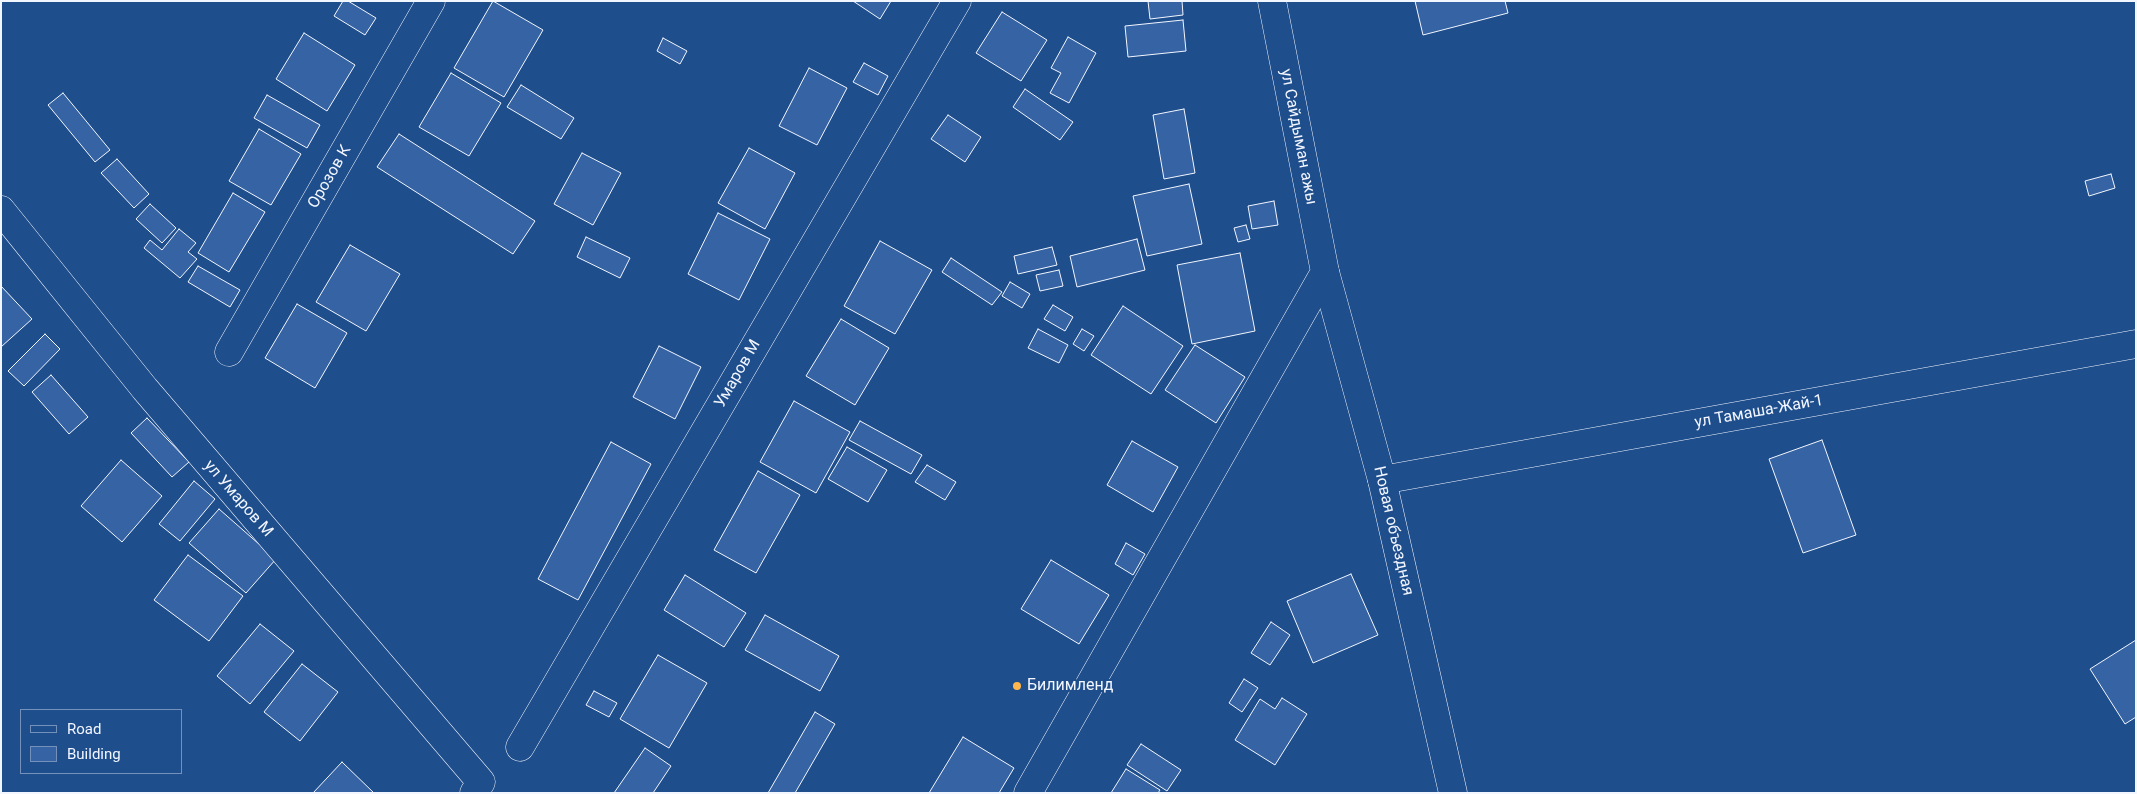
<!DOCTYPE html>
<meta charset="utf-8">
<style>
body{margin:0}
#map{position:relative;width:2137px;height:794px;overflow:hidden;background:#1f4e8c;font-family:Roboto,sans-serif}
canvas{display:block}
.frame{position:absolute;inset:0;border:2px solid #f2f6ff;pointer-events:none}
.legend{position:absolute;left:20px;top:709px;width:162px;height:65px;box-sizing:border-box;background:#1f4e8c;border:1px solid #7391ba;margin:0;padding:6px 9px;list-style:none;font-size:15px;color:#f2f6ff}
.legend li{display:flex;align-items:center;gap:10px;height:25px}
.legend b{width:25px;border:1px solid #7391ba}
</style>
<div id="map">
<canvas width="2137" height="794"></canvas>
<div class="frame"></div>
<ul class="legend">
<li><b style="height:6px;background:#1f4e8c"></b>Road</li>
<li><b style="height:14px;background:#3563a3"></b>Building</li>
</ul>
</div>
<script>
const g = document.querySelector('canvas').getContext('2d');
g.lineJoin = 'round';
function paint(path, color) {
  g.fillStyle = color;
  g.fill(path, 'evenodd');
}
function toPath(rows) {
  const path = new Path2D();
  for (const r of rows) {
    path.moveTo(r[0], r[1]);
    for (let i = 2; i < r.length; i += 2) path.lineTo(r[i], r[i + 1]);
  }
  return path;
}
function trace(path, color, width, dash) {
  g.strokeStyle = color;
  g.lineWidth = width;
  g.lineCap = dash ? 'butt' : 'round';
  g.setLineDash(dash || []);
  g.stroke(path);
}
function drawText(font, color, halo, rows, align = 'center') {
  g.font = font + ' Roboto,sans-serif';
  g.lineWidth = 4;
  g.setLineDash([]);
  g.textBaseline = 'middle';
  g.strokeStyle = halo;
  g.fillStyle = color;
  for (const [text, x, y, turn = 0] of rows) {
    g.save();
    g.translate(x, y);
    g.rotate((+turn || 0) * Math.PI / 180);
    g.textAlign = isNaN(turn) ? turn : align;
    if (halo) g.strokeText(text, 0, 0);
    g.fillText(text, 0, 0);
    g.restore();
  }
}
const building = toPath([
 [343,1,348,1,376,18,365,35,334,16,343,1],
 [493,1,543,30,504,97,454,68,493,1],
 [853,1,891,1,880,19,853,1],
 [1148,1,1182,1,1183,15,1150,19,1148,1],
 [1415,1,1505,1,1508,13,1423,35,1415,1],
 [1002,12,1047,40,1021,81,976,53,1002,12],
 [1183,20,1186,51,1128,57,1125,26,1183,20],
 [304,33,355,65,327,111,276,79,304,33],
 [1068,37,1096,53,1069,103,1050,93,1061,73,1051,68,1068,37],
 [663,38,687,51,680,64,657,51,663,38],
 [864,63,888,76,878,95,853,82,864,63],
 [809,68,847,88,817,145,779,126,809,68],
 [451,73,501,103,469,156,419,127,451,73],
 [521,85,574,118,561,139,507,107,521,85],
 [1025,89,1073,122,1060,140,1013,107,1025,89],
 [63,93,110,150,95,162,48,105,63,93],
 [267,95,320,125,307,148,254,118,267,95],
 [1184,109,1195,173,1164,179,1153,115,1184,109],
 [948,115,981,137,965,162,931,139,948,115],
 [259,129,301,154,271,205,229,181,259,129],
 [399,134,535,221,513,254,377,167,399,134],
 [749,148,795,173,765,229,718,203,749,148],
 [582,153,621,173,593,225,554,204,582,153],
 [117,159,149,194,134,208,101,173,117,159],
 [2111,174,2115,188,2089,196,2085,181,2111,174],
 [1189,184,1202,244,1147,256,1133,196,1189,184],
 [233,193,265,212,229,272,198,253,233,193],
 [1274,201,1278,225,1252,229,1248,206,1274,201],
 [150,204,176,228,162,243,136,219,150,204],
 [718,213,770,239,739,300,688,274,718,213],
 [1246,225,1250,239,1238,242,1234,228,1246,225],
 [179,229,196,243,188,252,197,259,180,278,144,248,150,240,162,250,179,229],
 [586,237,630,258,620,278,577,257,586,237],
 [1137,239,1145,270,1077,287,1070,256,1137,239],
 [880,241,932,270,895,334,844,306,880,241],
 [350,245,400,274,366,331,316,302,350,245],
 [1052,247,1057,265,1018,274,1014,256,1052,247],
 [1240,253,1255,331,1192,344,1177,265,1240,253],
 [951,258,1002,292,992,305,942,272,951,258],
 [198,266,240,290,230,307,188,282,198,266],
 [1059,270,1063,286,1040,291,1036,275,1059,270],
 [1010,282,1030,294,1022,308,1002,296,1010,282],
 [1,286,32,319,1,347,1,286],
 [297,304,347,333,315,388,265,358,297,304],
 [1053,305,1073,317,1065,331,1044,319,1053,305],
 [1123,306,1183,346,1151,394,1091,355,1123,306],
 [841,319,889,348,855,405,806,376,841,319],
 [1038,329,1068,345,1059,363,1028,348,1038,329],
 [1082,329,1094,336,1084,351,1073,344,1082,329],
 [45,334,60,349,24,386,8,371,45,334],
 [1195,345,1245,377,1216,423,1165,390,1195,345],
 [659,346,701,367,675,419,633,397,659,346],
 [51,375,88,417,69,434,32,392,51,375],
 [794,401,850,432,816,493,760,462,794,401],
 [147,418,189,462,172,477,131,433,147,418],
 [860,421,922,455,911,474,849,440,860,421],
 [1822,440,1856,535,1803,553,1769,459,1822,440],
 [1132,441,1178,467,1153,512,1107,485,1132,441],
 [611,442,651,464,578,600,538,579,611,442],
 [847,447,887,470,868,502,828,479,847,447],
 [121,460,162,496,122,542,81,506,121,460],
 [927,465,956,482,945,500,915,482,927,465],
 [758,471,800,495,756,573,714,550,758,471],
 [194,481,215,499,180,541,159,524,194,481],
 [219,509,276,559,246,593,189,543,219,509],
 [1126,543,1145,554,1133,575,1115,564,1126,543],
 [188,555,243,596,209,641,154,600,188,555],
 [1051,560,1109,595,1079,644,1021,609,1051,560],
 [1351,574,1378,635,1313,663,1287,601,1351,574],
 [685,575,746,613,724,647,664,610,685,575],
 [765,615,839,656,820,691,745,650,765,615],
 [1271,622,1290,635,1270,665,1251,653,1271,622],
 [260,624,294,651,250,704,217,676,260,624],
 [2136,640,2136,717,2125,724,2090,669,2136,640],
 [658,655,707,683,669,748,620,719,658,655],
 [302,664,338,692,300,741,264,712,302,664],
 [1244,679,1258,688,1242,712,1229,703,1244,679],
 [594,691,617,703,609,717,586,705,594,691],
 [1282,698,1307,714,1275,765,1235,740,1260,699,1275,709,1282,698],
 [815,712,835,724,795,793,768,793,815,712],
 [963,737,1014,768,999,793,929,793,963,737],
 [1141,744,1181,770,1167,791,1127,765,1141,744],
 [645,748,671,766,653,793,614,793,645,748],
 [342,762,374,793,313,793,342,762],
 [1126,769,1160,790,1158,793,1111,793,1126,769]
]);
paint(building, '#3563a3');
trace(building, '#f2f6ff', 1);
const street = toPath([
 [1,210,145,389,481,782,474,793],
 [229,352,431,1],
 [1382,480,2136,344],
 [520,747,957,1]
]);
const secondary = toPath([
 [1325,272,1382,480,1453,793]
]);
const highway = toPath([
 [1028,793,1325,272,1272,1]
]);
trace(street, '#f2f6ff', 29);
trace(secondary, '#f2f6ff', 29);
trace(highway, '#f2f6ff', 29);
trace(street, '#1f4e8c', 28);
trace(secondary, '#1f4e8c', 28);
trace(highway, '#1f4e8c', 28);
for (const [x, y, r, color] of [
 [1017,686,5,"#ffb74d"]
]) {
  const dot = new Path2D();
  dot.arc(x, y, r, 0, 2 * Math.PI);
  g.fillStyle = color;
  g.fill(dot);
  trace(dot, '#1f4e8c', 2);
}
drawText('16px', '#f2f6ff', '#1f4e8c', [
 ["ул Сайдыман ажы",1298,137,79],
 ["Орозов К",330,177,-60],
 ["Умаров М",738,374,-60],
 ["ул Тамаша-Жай-1",1759,412,-10],
 ["ул Умаров М",238,499,49],
 ["Новая объездная",1393,531,77]
]);
drawText('16px', '#f2f6ff', '#1f4e8c', [
 ["Билимленд",1027,686]
], 'left');
</script>
